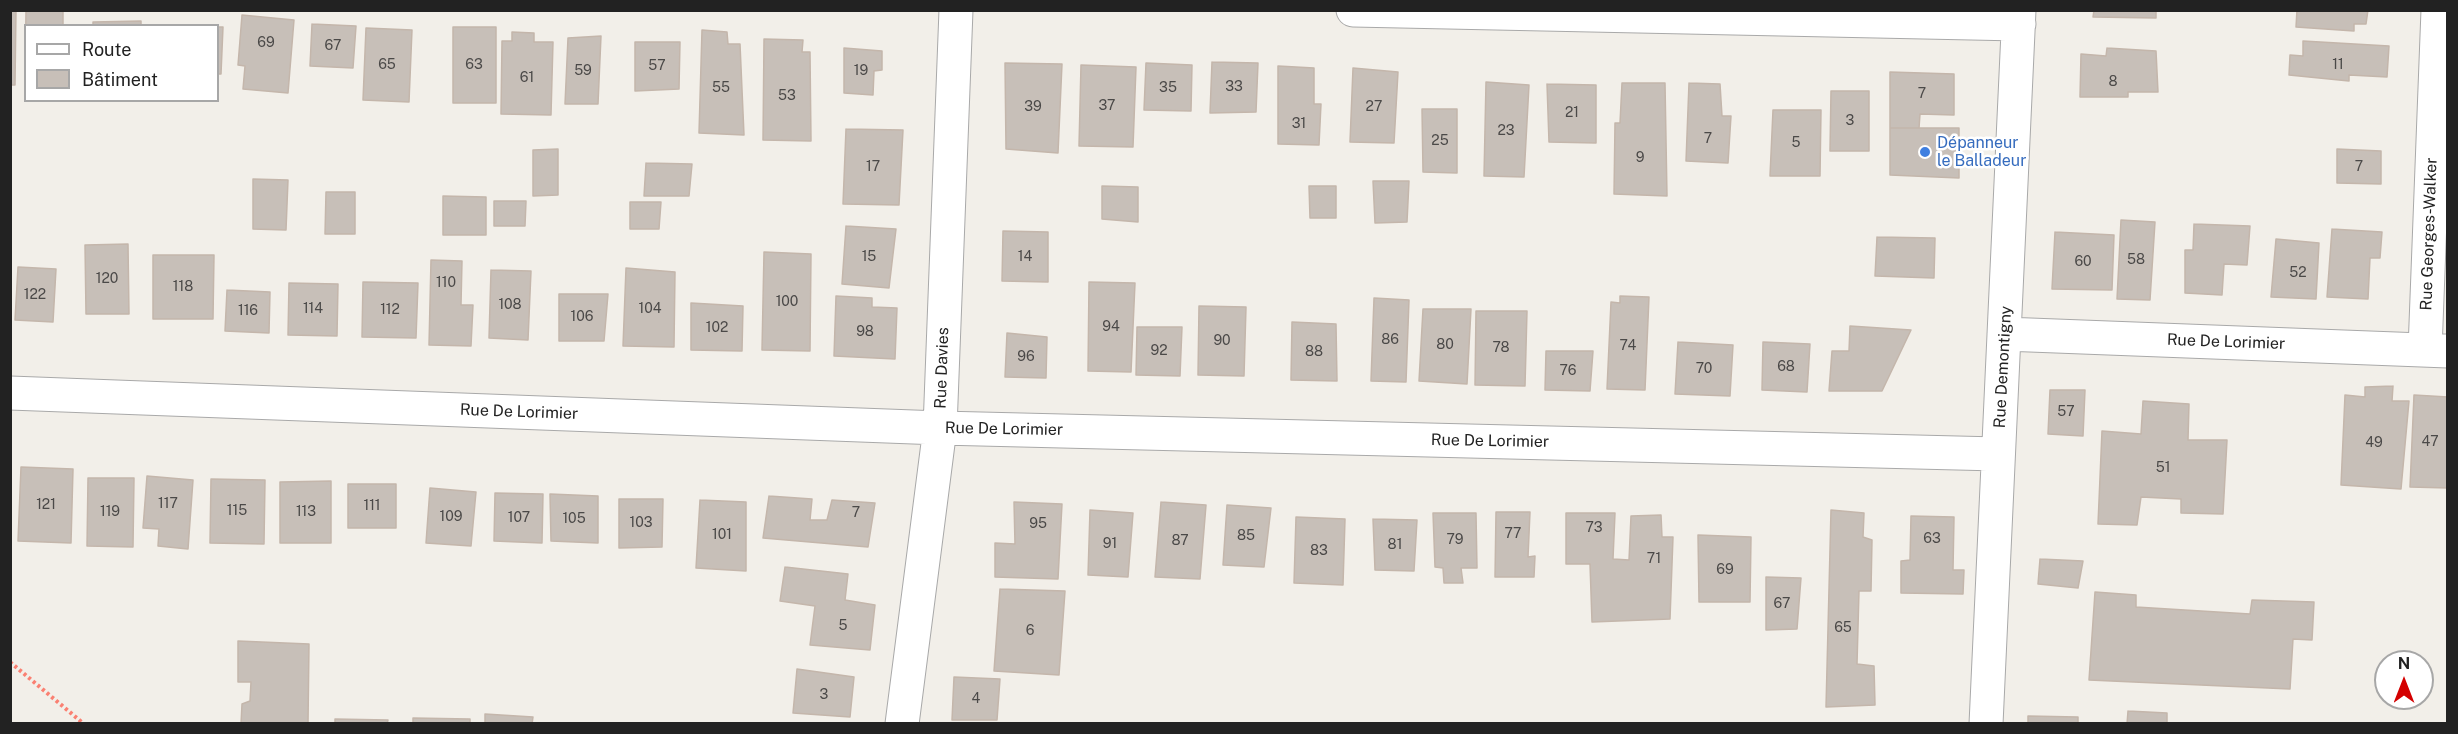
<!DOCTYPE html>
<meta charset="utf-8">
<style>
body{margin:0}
#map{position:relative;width:2458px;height:734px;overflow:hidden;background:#f2efe9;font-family:"Public Sans",sans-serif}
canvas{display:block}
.frame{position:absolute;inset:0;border:12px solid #222;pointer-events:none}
.legend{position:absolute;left:24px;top:24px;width:195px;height:78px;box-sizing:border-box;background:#fff;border:2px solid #a7a7a7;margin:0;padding:8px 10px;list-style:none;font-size:18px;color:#222}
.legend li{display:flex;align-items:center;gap:12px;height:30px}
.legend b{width:30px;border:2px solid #a7a7a7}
.north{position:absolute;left:2374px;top:650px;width:60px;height:60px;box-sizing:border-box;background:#fff;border:2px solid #a7a7a7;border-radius:50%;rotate:0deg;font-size:16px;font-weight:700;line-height:24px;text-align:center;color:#222}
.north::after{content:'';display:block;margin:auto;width:21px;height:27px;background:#d40000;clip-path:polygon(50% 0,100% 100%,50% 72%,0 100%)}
</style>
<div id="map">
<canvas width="2458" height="734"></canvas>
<div class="frame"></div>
<ul class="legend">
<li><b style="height:8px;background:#fff"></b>Route</li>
<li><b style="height:16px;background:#c7bfb8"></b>Bâtiment</li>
</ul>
<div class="north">N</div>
</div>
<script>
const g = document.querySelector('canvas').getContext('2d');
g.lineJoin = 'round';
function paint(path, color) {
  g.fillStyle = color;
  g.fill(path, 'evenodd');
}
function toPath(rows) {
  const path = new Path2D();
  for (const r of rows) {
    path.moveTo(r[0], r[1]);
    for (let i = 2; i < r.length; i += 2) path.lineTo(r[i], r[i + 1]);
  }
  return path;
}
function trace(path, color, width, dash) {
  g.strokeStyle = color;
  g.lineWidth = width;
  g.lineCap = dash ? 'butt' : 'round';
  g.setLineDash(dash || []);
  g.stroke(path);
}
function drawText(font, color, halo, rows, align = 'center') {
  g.font = font + ' "Public Sans",sans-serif';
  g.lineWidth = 5;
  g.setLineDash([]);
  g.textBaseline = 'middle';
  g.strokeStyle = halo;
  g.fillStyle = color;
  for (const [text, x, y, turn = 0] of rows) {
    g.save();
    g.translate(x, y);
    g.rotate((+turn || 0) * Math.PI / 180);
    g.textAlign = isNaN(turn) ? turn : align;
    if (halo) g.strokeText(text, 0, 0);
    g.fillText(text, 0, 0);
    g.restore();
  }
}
const building = toPath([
 [10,10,16,10,15,85,10,85,10,10],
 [26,10,63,10,63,26,26,26,26,77,25,77,26,10],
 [2094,10,2156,10,2156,18,2093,17,2094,10],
 [2297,10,2368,10,2366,24,2354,24,2354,31,2296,27,2297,10],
 [242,15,294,20,288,93,243,89,245,66,238,65,242,15],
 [141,21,141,26,93,26,93,22,141,21],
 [312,24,356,26,353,68,310,66,312,24],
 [218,27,223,27,221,74,218,74,218,27],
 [453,27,496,27,496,103,453,103,453,27],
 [366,28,412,30,409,102,363,100,366,28],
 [702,30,727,32,728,44,740,44,744,135,699,133,702,30],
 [512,32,534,33,534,42,553,42,551,115,501,114,502,41,512,41,512,32],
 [601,36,598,104,565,104,568,38,601,36],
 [764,39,803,40,802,52,810,52,811,141,763,140,764,39],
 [2303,41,2389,46,2387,77,2349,75,2349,81,2289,75,2290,55,2303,56,2303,41],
 [635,42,680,42,679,89,635,91,635,42],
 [844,48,882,51,882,70,874,71,873,95,844,93,844,48],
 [2107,48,2156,51,2158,92,2128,92,2128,97,2080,97,2081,54,2106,56,2107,48],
 [1212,62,1258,63,1256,112,1210,113,1212,62],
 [1005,63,1062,64,1058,153,1006,149,1005,63],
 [1146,63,1192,65,1191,111,1144,110,1146,63],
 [1081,65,1136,67,1133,147,1079,146,1081,65],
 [1278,66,1314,68,1314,104,1321,104,1319,145,1278,144,1278,66],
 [1353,68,1398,72,1394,143,1350,142,1353,68],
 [1890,72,1954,74,1954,115,1920,114,1919,128,1890,128,1890,72],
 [1486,82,1529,85,1524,177,1484,176,1486,82],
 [1622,83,1665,83,1667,196,1614,194,1615,123,1620,123,1622,83],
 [1689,83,1720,84,1722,116,1731,116,1728,163,1686,161,1689,83],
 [1547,84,1596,85,1596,143,1549,142,1547,84],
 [1831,91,1869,91,1869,151,1830,151,1831,91],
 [1422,109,1457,109,1457,173,1423,172,1422,109],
 [1773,110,1821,110,1820,176,1770,176,1773,110],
 [1890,128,1959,128,1959,178,1890,175,1890,128],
 [846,129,903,130,899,205,843,204,846,129],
 [558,149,558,195,533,196,533,150,558,149],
 [2337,149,2381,151,2381,184,2337,183,2337,149],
 [646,163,692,164,689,196,644,196,646,163],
 [253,179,288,180,286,230,253,229,253,179],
 [1373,181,1409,181,1407,222,1375,223,1373,181],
 [1102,186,1138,187,1138,222,1102,219,1102,186],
 [1309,186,1336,186,1336,218,1310,218,1309,186],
 [326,192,355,192,355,234,325,234,326,192],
 [443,196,486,197,486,235,443,235,443,196],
 [494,201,526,201,525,226,494,226,494,201],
 [630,202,661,202,659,229,630,229,630,202],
 [2121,220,2155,222,2150,300,2117,299,2121,220],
 [2194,224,2250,226,2247,265,2224,264,2222,295,2185,293,2185,250,2193,250,2194,224],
 [846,226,896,229,889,288,842,284,846,226],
 [2332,229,2382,232,2380,258,2370,258,2368,299,2327,297,2332,229],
 [1003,231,1048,232,1048,282,1002,281,1003,231],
 [2055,232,2114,235,2112,290,2052,289,2055,232],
 [1877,237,1935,238,1934,278,1875,276,1877,237],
 [2276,239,2319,243,2316,299,2271,297,2276,239],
 [128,244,129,314,86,314,85,245,128,244],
 [764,252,811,254,810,351,762,350,764,252],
 [153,255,214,255,213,319,153,319,153,255],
 [431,260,462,261,461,305,473,305,471,346,429,345,431,260],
 [18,267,56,269,53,322,15,320,18,267],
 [626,268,675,272,674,347,623,346,626,268],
 [491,270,531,271,528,340,489,338,491,270],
 [363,282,418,283,416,338,362,337,363,282],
 [1089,282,1135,283,1131,372,1088,371,1089,282],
 [289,283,338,284,337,336,288,335,289,283],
 [227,290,270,292,269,333,225,331,227,290],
 [559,294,608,294,604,341,559,341,559,294],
 [836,296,872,298,872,307,897,308,895,359,834,356,836,296],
 [1620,296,1649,297,1645,390,1607,389,1611,302,1620,303,1620,296],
 [1374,298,1409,300,1406,382,1371,381,1374,298],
 [691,303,743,306,742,351,691,350,691,303],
 [1199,306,1246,307,1244,376,1198,375,1199,306],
 [1423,309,1471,309,1467,384,1419,381,1423,309],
 [1476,311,1527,311,1525,386,1475,385,1476,311],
 [1292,322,1336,324,1337,381,1291,380,1292,322],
 [1850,326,1911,330,1882,391,1829,391,1832,351,1849,351,1850,326],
 [1137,327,1182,327,1180,376,1136,375,1137,327],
 [1007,333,1047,337,1046,378,1005,377,1007,333],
 [1678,342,1733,345,1730,396,1675,394,1678,342],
 [1763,342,1810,344,1807,392,1762,390,1763,342],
 [1546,351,1593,351,1590,391,1545,390,1546,351],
 [2393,386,2392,401,2409,401,2401,489,2341,485,2345,395,2365,397,2365,387,2393,386],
 [2050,390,2085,390,2083,436,2048,434,2050,390],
 [2414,395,2448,397,2448,488,2410,487,2414,395],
 [2143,401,2189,404,2188,440,2227,440,2223,514,2181,513,2181,499,2141,497,2137,525,2098,524,2102,431,2141,434,2143,401],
 [21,467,73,469,71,543,18,541,21,467],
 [147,476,193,480,188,549,158,546,159,529,143,528,147,476],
 [88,478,134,478,133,547,87,546,88,478],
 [211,479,265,480,264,544,210,543,211,479],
 [331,481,331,543,280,543,280,482,331,481],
 [348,484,396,484,396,528,348,528,348,484],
 [430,488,476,492,471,546,426,543,430,488],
 [495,493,543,494,542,543,494,541,495,493],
 [550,494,598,496,598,543,551,541,550,494],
 [769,496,812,499,810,520,827,520,832,500,875,503,868,547,763,538,769,496],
 [619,499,663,499,662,547,619,548,619,499],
 [700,500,746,502,746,571,696,568,700,500],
 [1014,502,1062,504,1058,579,995,577,995,543,1015,544,1014,502],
 [1161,502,1206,505,1200,579,1155,577,1161,502],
 [1227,505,1271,508,1264,567,1223,565,1227,505],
 [1090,510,1133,513,1128,577,1088,575,1090,510],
 [1831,510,1864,513,1863,537,1872,540,1871,591,1859,591,1857,664,1874,666,1875,705,1826,707,1831,510],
 [1496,512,1530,512,1528,557,1535,556,1534,577,1495,577,1496,512],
 [1433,513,1476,513,1477,568,1461,568,1463,583,1444,583,1443,568,1435,567,1433,513],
 [1566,513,1615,513,1613,559,1629,560,1631,516,1661,515,1662,537,1673,537,1670,619,1592,622,1590,564,1566,564,1566,513],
 [1911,516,1954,517,1953,570,1964,570,1963,594,1901,593,1901,561,1910,560,1911,516],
 [1296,517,1345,519,1343,585,1294,583,1296,517],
 [1373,519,1417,520,1414,571,1375,570,1373,519],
 [1698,535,1751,537,1750,602,1699,602,1698,535],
 [2040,559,2083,561,2078,588,2038,584,2040,559],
 [785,567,848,574,845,600,875,605,870,650,810,645,815,606,780,601,785,567],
 [1766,577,1801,578,1797,629,1766,630,1766,577],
 [1000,589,1065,591,1059,675,994,671,1000,589],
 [2095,592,2136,595,2136,607,2250,614,2252,600,2314,602,2312,640,2293,639,2290,689,2089,680,2095,592],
 [238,641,309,644,308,724,241,724,242,704,250,701,251,682,238,682,238,641],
 [797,669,854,677,850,717,793,713,797,669],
 [954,677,1000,679,997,720,952,720,954,677],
 [2128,711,2167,713,2167,724,2127,724,2128,711],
 [485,714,533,717,532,724,485,724,485,714],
 [2028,716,2078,717,2078,724,2028,724,2028,716],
 [413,718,470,719,470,724,413,724,413,718],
 [335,719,388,720,387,724,335,724,335,719]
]);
paint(building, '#c7bfb8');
trace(building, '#c4b6ab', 1.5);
const minor = toPath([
 [1353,10,2019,24],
 [2004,334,2448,351],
 [2425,350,2438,10],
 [10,393,940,428,1998,454],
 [902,724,940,428,956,10],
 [1986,724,2019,10]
]);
trace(minor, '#a9a9a9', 35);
trace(toPath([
 [10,662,84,724]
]), '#fa8072', 4, [3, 3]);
trace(minor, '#fff', 33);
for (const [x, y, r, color] of [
 [1925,152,6,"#3f7fe0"]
]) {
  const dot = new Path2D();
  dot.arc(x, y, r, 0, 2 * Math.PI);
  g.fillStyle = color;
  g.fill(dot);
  trace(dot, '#fff', 2);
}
drawText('14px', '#4b4948', null, [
 ["69",266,43],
 ["67",333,46],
 ["65",387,65],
 ["63",474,65],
 ["11",2338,65],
 ["57",657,66],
 ["59",583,71],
 ["19",861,71],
 ["61",527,78],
 ["8",2113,82],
 ["33",1234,87],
 ["55",721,88],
 ["35",1168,88],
 ["7",1922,94],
 ["53",787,96],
 ["37",1107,106],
 ["39",1033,107],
 ["27",1374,107],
 ["21",1572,113],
 ["3",1850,121],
 ["31",1299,124],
 ["23",1506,131],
 ["7",1708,139],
 ["25",1440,141],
 ["5",1796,143],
 ["9",1640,158],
 ["17",873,167],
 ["7",2359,167],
 ["15",869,257],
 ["14",1025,257],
 ["58",2136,260],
 ["60",2083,262],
 ["52",2298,273],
 ["120",107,279],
 ["110",446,283],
 ["118",183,287],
 ["122",35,295],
 ["100",787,302],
 ["108",510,305],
 ["114",313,309],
 ["104",650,309],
 ["112",390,310],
 ["116",248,311],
 ["106",582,317],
 ["94",1111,327],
 ["102",717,328],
 ["98",865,332],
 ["86",1390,340],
 ["90",1222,341],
 ["80",1445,345],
 ["74",1628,346],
 ["78",1501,348],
 ["92",1159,351],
 ["88",1314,352],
 ["96",1026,357],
 ["68",1786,367],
 ["70",1704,369],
 ["76",1568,371],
 ["57",2066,412],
 ["47",2430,442],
 ["49",2374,443],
 ["51",2163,468],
 ["117",168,504],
 ["121",46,505],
 ["111",372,506],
 ["115",237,511],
 ["119",110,512],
 ["113",306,512],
 ["7",856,513],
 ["109",451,517],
 ["107",519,518],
 ["105",574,519],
 ["103",641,523],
 ["95",1038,524],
 ["73",1594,528],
 ["77",1513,534],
 ["101",722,535],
 ["85",1246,536],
 ["63",1932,539],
 ["79",1455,540],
 ["87",1180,541],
 ["91",1110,544],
 ["81",1395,545],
 ["83",1319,551],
 ["71",1654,559],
 ["69",1725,570],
 ["67",1782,604],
 ["5",843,626],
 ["65",1843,628],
 ["6",1030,631],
 ["3",824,695],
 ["4",976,699]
]);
drawText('16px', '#366cbe', '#fff', [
 ["Dépanneur",1937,143],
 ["le Balladeur",1937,161]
], 'left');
drawText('16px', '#222', '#fff', [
 ["Rue Georges-Walker",2429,234,-88],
 ["Rue De Lorimier",2226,342,2],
 ["Rue Demontigny",2003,367,-87],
 ["Rue Davies",942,368,-88],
 ["Rue De Lorimier",519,412,2],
 ["Rue De Lorimier",1004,429,1],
 ["Rue De Lorimier",1490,441,1]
]);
</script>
